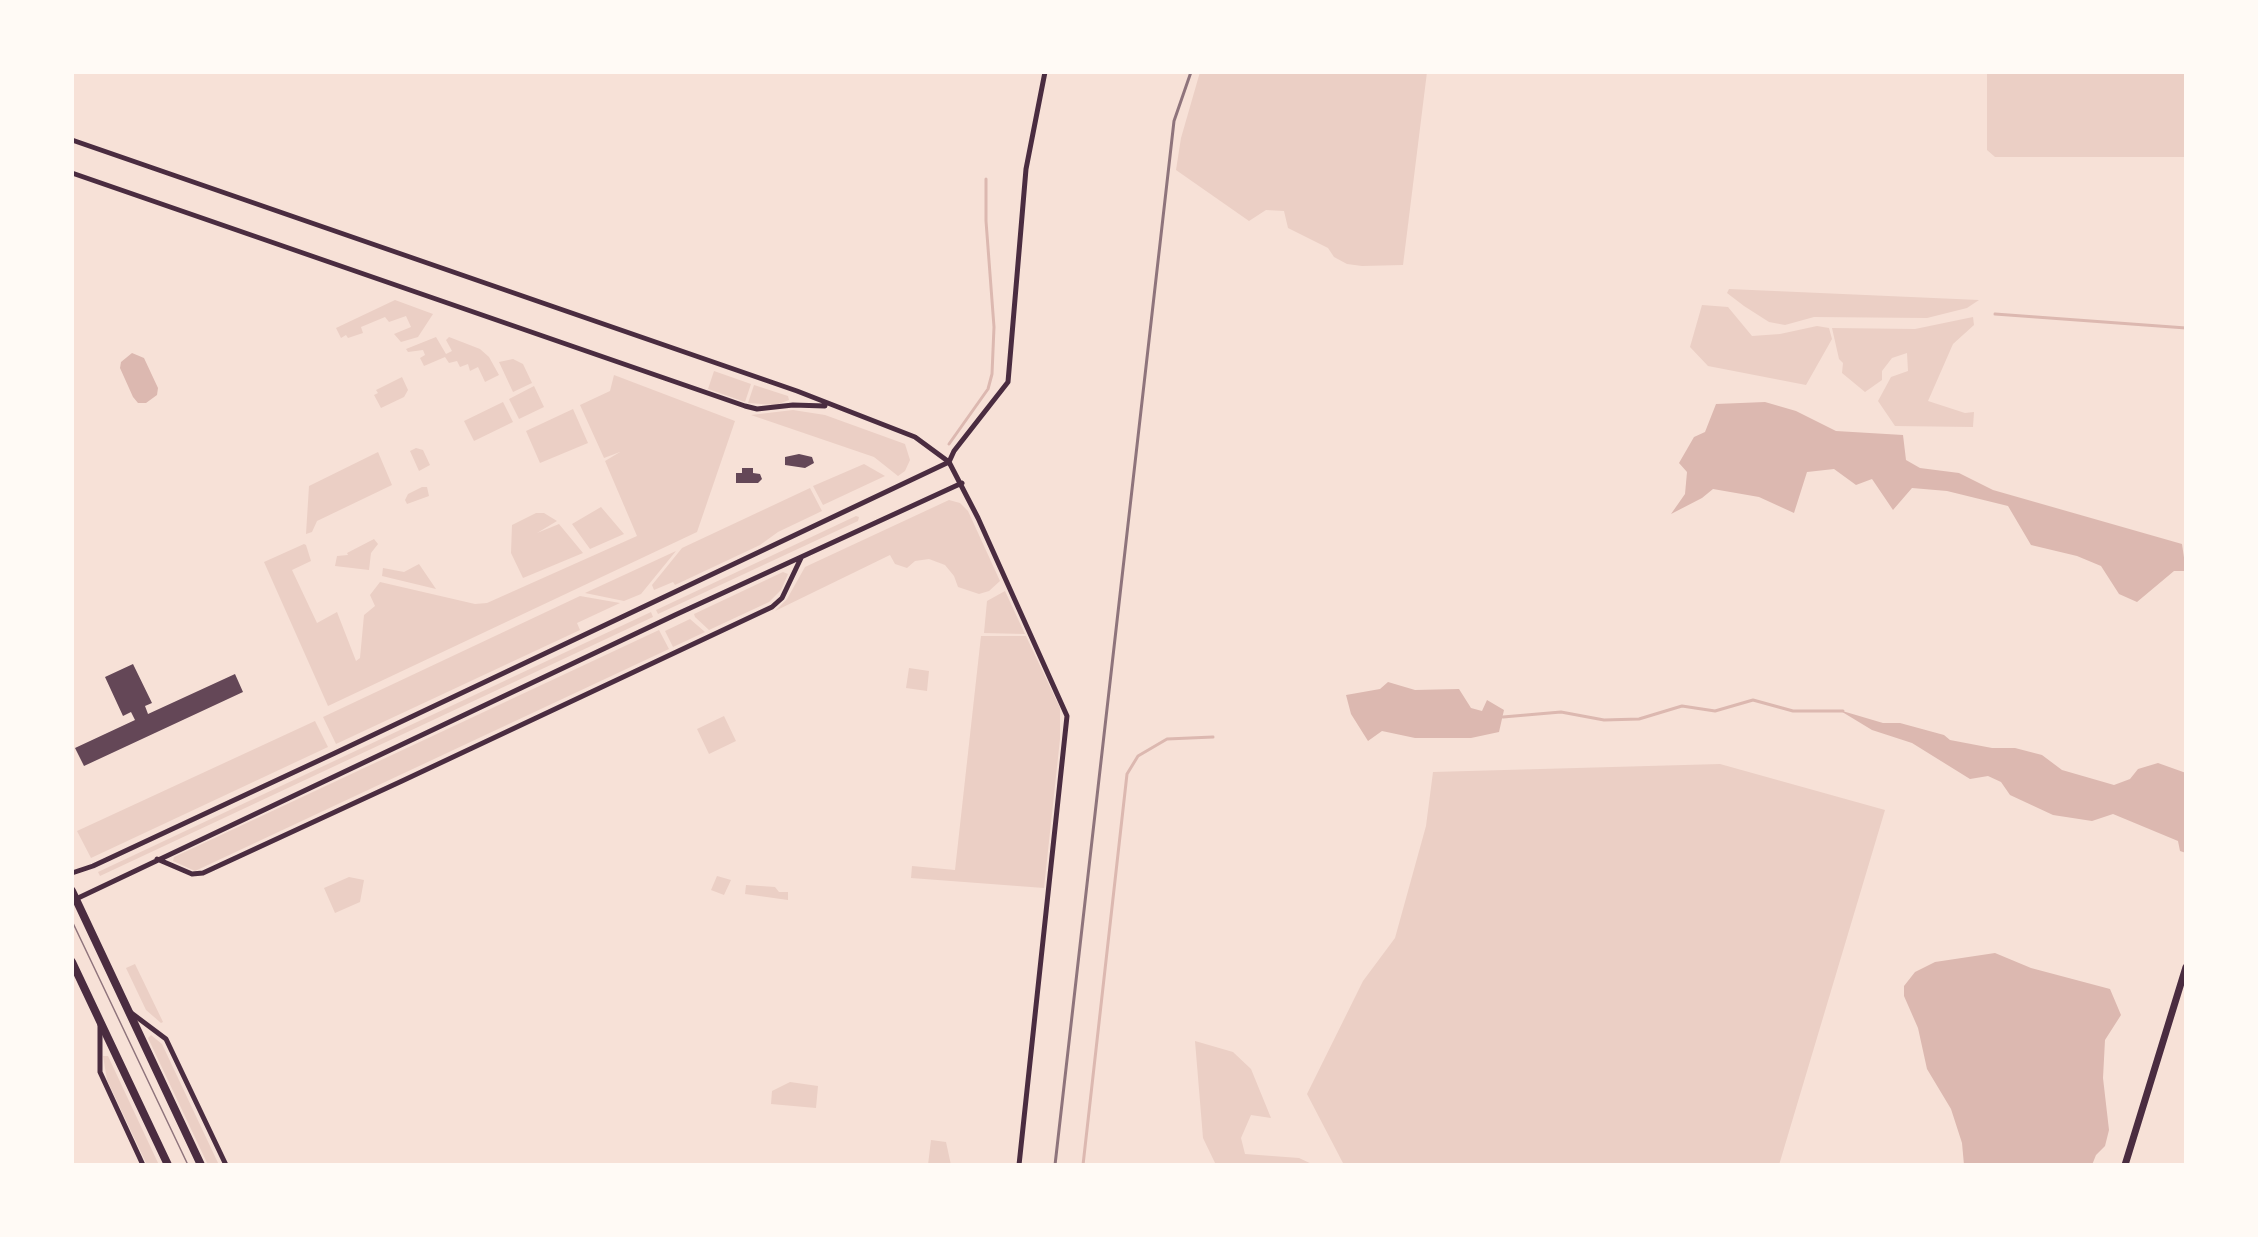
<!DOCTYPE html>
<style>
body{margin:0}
#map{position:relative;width:2258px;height:1237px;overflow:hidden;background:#f7e1d7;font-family:Roboto,sans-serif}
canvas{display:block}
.frame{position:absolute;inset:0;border:74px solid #fffaf5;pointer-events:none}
</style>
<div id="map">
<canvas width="2258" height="1237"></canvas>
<div class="frame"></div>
</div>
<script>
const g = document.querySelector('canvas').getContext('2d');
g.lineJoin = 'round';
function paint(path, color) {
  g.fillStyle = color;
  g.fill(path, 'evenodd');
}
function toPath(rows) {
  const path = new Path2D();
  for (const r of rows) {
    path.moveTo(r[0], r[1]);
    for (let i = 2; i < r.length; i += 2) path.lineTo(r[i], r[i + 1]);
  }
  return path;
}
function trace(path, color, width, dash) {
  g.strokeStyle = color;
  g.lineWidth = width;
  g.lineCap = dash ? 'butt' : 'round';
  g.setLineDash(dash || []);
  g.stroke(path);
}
paint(toPath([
 [1200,72,1427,72,1403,265,1362,266,1347,264,1334,257,1328,248,1288,228,1284,211,1266,210,1249,221,1176,170,1181,138],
 [1987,72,2186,72,2186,157,1995,157,1987,150],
 [1729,289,1979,300,1967,308,1927,318,1814,317,1785,325,1769,322,1744,306,1727,293],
 [395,300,433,314,418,337,401,342,394,334,411,327,406,316,389,322,385,317,361,327,363,333,348,338,346,335,341,338,336,328],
 [1702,305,1728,307,1752,336,1780,334,1817,326,1829,328,1832,339,1806,385,1708,366,1690,347],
 [1973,317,1974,325,1953,344,1928,401,1965,413,1974,412,1973,427,1895,426,1878,401,1891,377,1908,371,1907,353,1892,358,1882,371,1882,380,1865,392,1842,373,1843,363,1839,359,1832,328,1915,329],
 [436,337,446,354,452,351,446,340,449,337,480,349,489,357,499,375,485,382,478,367,470,371,468,364,460,367,457,361,449,363,445,357,424,366,420,358,425,355,423,350,408,352,406,349],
 [513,359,523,364,532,383,513,392,499,362],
 [714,371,751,384,745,402,708,389],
 [614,375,735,421,697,532,328,706,264,562,304,544,306,545,311,561,292,570,317,623,337,612,356,661,360,658,364,615,375,606,370,595,380,582,475,604,487,603,637,536,605,461,620,452,604,458,580,405,610,391],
 [402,377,408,390,404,397,381,408,374,395,378,393,376,390],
 [754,385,788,396,789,400,776,405,748,403],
 [534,386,544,407,519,419,509,399],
 [503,402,513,422,474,441,464,421],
 [573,409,588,443,540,463,526,431],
 [793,410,825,415,905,444,910,460,905,471,898,476,874,457,751,415],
 [416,448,423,450,430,465,419,471,410,451],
 [378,452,392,485,317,521,312,532,306,534,309,486],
 [864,464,885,476,823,505,813,486],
 [422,487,427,487,429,496,407,504,405,500,408,494],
 [810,488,822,511,778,532,760,545,675,585,673,582,654,590,652,585,682,548],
 [949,500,960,503,968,511,1000,581,989,591,979,594,958,587,954,576,945,565,929,559,915,561,907,568,895,564,890,555,775,611,787,599,805,567],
 [601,507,624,534,590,549,572,524],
 [536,513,544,513,557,521,537,533,559,524,583,553,523,578,511,553,512,525],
 [856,516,859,517,858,521,658,614,656,610],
 [374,539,378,544,371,553,369,570,335,566,337,556,348,555,347,553],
 [676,551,641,594,624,601,585,593],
 [419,564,436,589,382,576,383,568,404,572],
 [783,572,788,574,781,590,769,602,709,630,695,617,694,614],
 [1005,591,1025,634,984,633,987,601],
 [580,596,620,603,577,623,580,630,336,744,323,717],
 [651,612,653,617,100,876,98,872],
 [690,619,705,632,673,647,665,631],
 [659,630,669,649,195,871,173,861,174,857],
 [981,636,1026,636,1060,708,1060,739,1044,888,911,878,912,866,955,870],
 [909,668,929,671,927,691,906,688],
 [724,716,736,741,709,754,697,729],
 [315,721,328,747,91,858,77,831],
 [1720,764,1885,810,1779,1165,1344,1165,1307,1094,1363,981,1395,938,1426,826,1433,772],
 [717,876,731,880,724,895,711,890],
 [349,877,364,880,360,902,335,913,324,888],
 [746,885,775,887,779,892,788,892,788,900,745,894],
 [135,964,163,1022,161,1023,146,1010,126,968],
 [151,1035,162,1044,219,1165,208,1165,148,1038],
 [1195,1041,1233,1052,1251,1069,1271,1118,1251,1115,1241,1138,1245,1154,1299,1158,1314,1165,1216,1165,1203,1138],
 [103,1056,108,1056,159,1165,147,1165,107,1080],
 [790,1082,818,1086,816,1108,771,1104,772,1091],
 [931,1140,946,1142,951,1165,928,1165]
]), '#ebcfc5');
paint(toPath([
 [132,353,144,358,158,388,157,395,146,403,138,403,133,397,120,368,121,362],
 [1765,402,1796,411,1836,431,1903,435,1906,460,1920,468,1959,473,1993,490,2182,544,2186,571,2174,571,2137,602,2119,594,2101,566,2077,556,2031,545,2008,506,1947,491,1912,488,1893,510,1872,479,1856,485,1834,469,1807,472,1794,513,1759,497,1713,489,1702,498,1671,514,1685,494,1687,472,1679,463,1694,437,1705,432,1716,404],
 [1388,682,1415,690,1459,689,1471,708,1482,711,1487,700,1504,710,1499,732,1471,738,1415,738,1382,731,1368,741,1351,714,1346,695,1380,689],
 [1839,710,1883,723,1900,723,1944,735,1950,740,1992,748,2015,748,2042,755,2062,770,2114,785,2130,779,2138,769,2158,763,2186,773,2186,853,2180,851,2178,841,2113,814,2092,821,2053,815,2010,795,2001,782,1988,776,1970,779,1912,743,1872,730],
 [1995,953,2031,968,2110,989,2121,1015,2105,1040,2103,1078,2109,1130,2105,1146,2096,1155,2092,1165,1964,1165,1962,1143,1951,1109,1927,1069,1918,1028,1904,996,1904,986,1915,972,1935,962]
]), '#dcb8b0');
trace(toPath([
 [1995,314,2186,328],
 [949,444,988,389,992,374,994,327,986,221,986,179],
 [1503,717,1561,712,1604,720,1639,719,1682,706,1715,711,1753,700,1793,711,1843,711],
 [1083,1165,1127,774,1138,756,1167,739,1213,737]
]), '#dcb8b0', 3);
paint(toPath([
 [799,454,812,457,814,463,805,468,785,465,785,457],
 [742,468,753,468,753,473,760,474,762,479,758,483,736,483,736,473,742,473],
 [133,664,152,703,145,706,148,714,235,674,243,692,84,766,75,748,135,720,131,712,123,716,105,677]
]), '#644757');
trace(toPath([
 [72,140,797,391,915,437,949,462,978,518,1067,716,1019,1165],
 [72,173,745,406,757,409,793,405,825,406],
 [949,462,954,451,1008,382,1026,169,1045,72],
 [157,859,192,874,203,873,402,781,772,607,782,598,801,558],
 [72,873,93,866,335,753,949,462],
 [76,899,675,615,962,483],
 [130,1012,166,1039,226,1165],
 [100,1023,100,1072,143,1165]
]), '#4a2c40', 5);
trace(toPath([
 [2125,1165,2186,967]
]), '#4a2c40', 7);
trace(toPath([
 [72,891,201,1165],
 [72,962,168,1165]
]), '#4a2c40', 8);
trace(toPath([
 [72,921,188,1165]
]), '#8f747c', 1.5);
trace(toPath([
 [1055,1165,1174,121,1191,72]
]), '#8f747c', 3);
</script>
